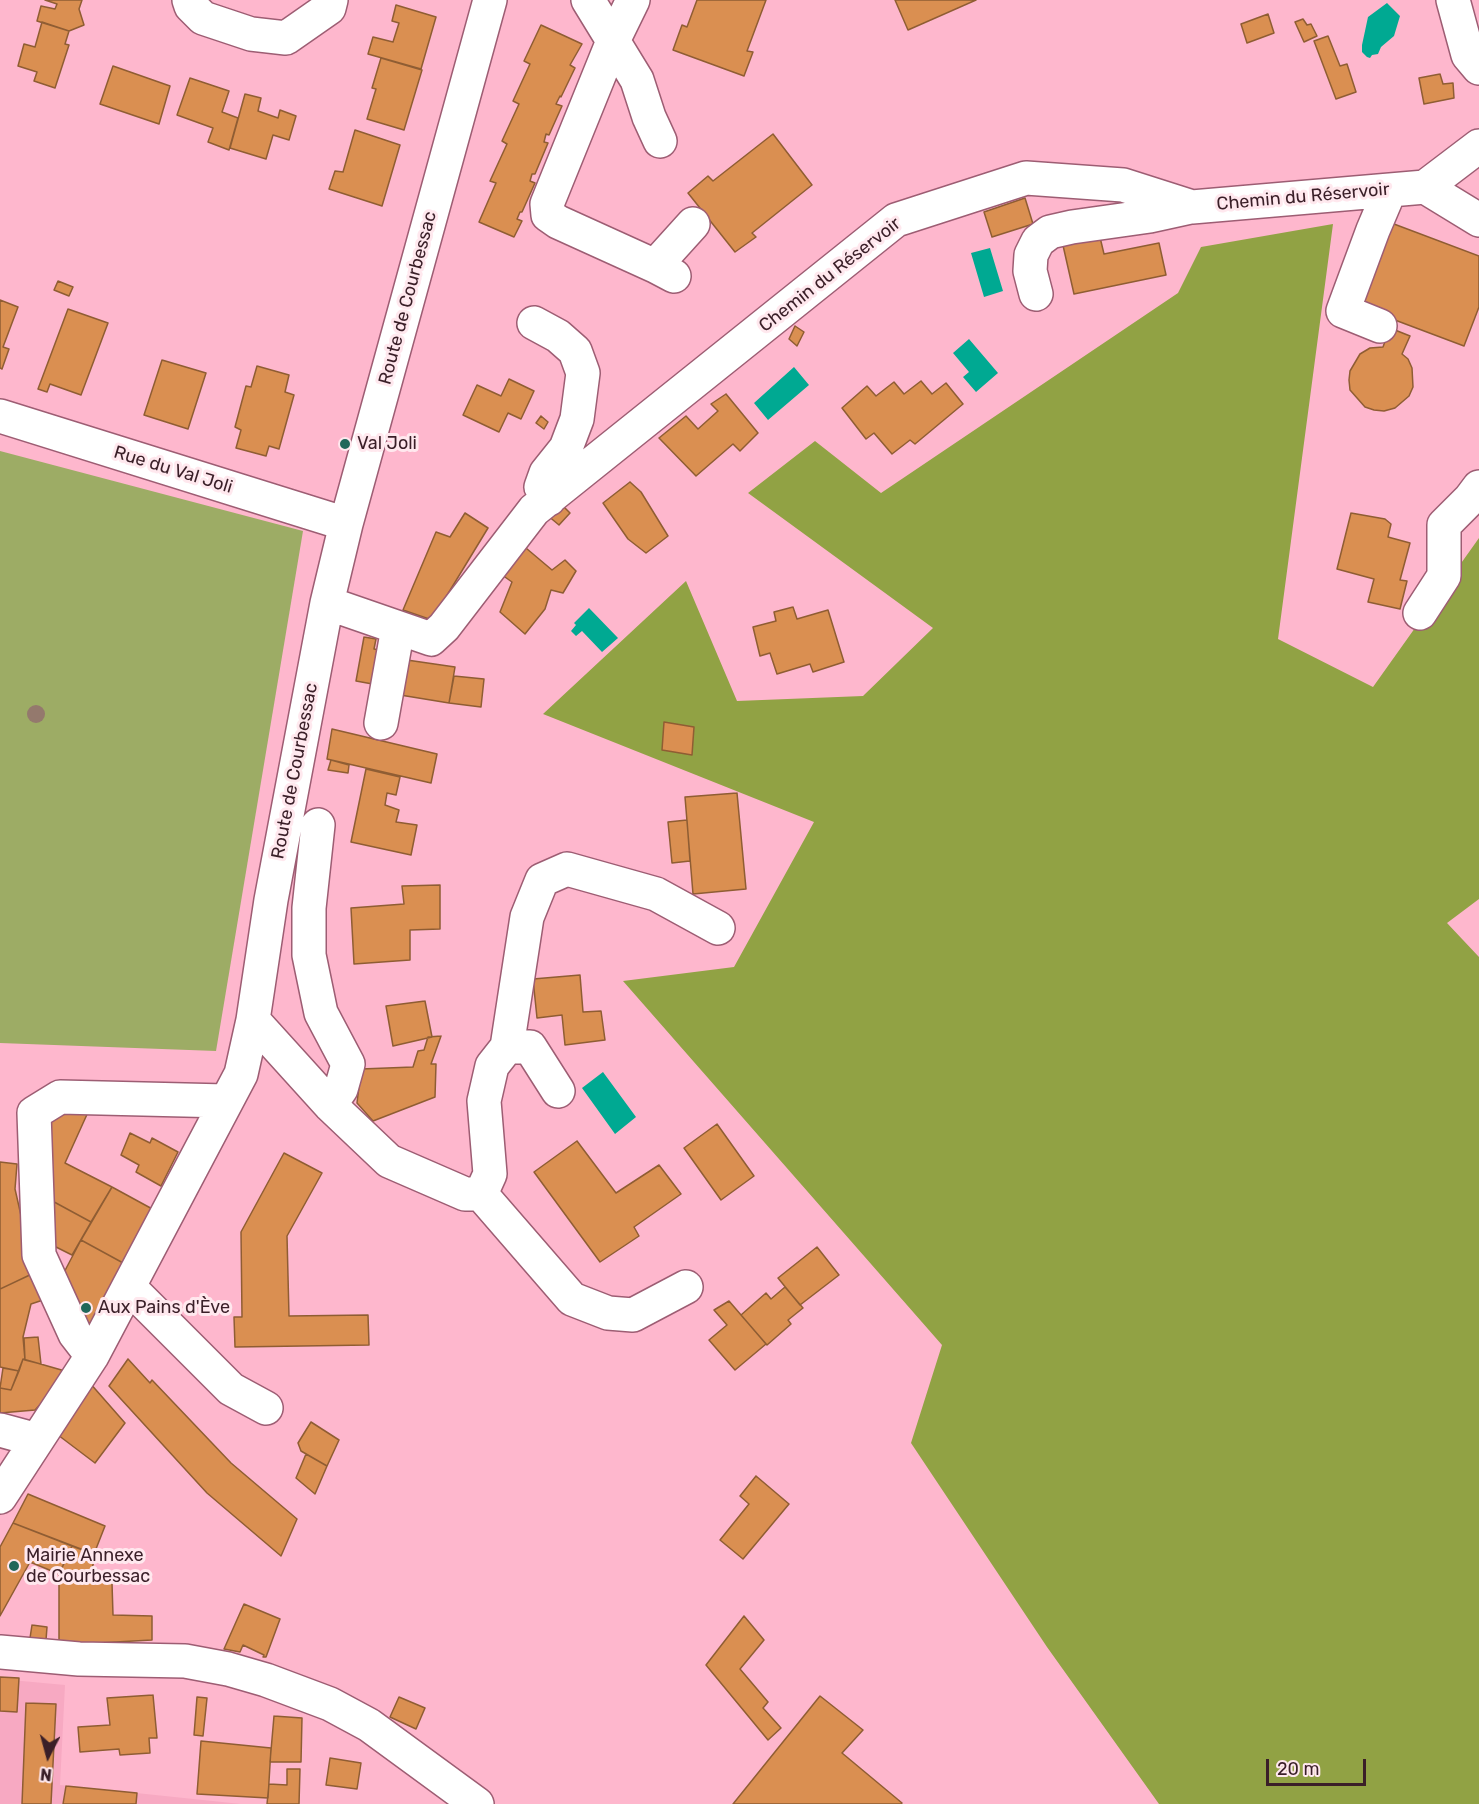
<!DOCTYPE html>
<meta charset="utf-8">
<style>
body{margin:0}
#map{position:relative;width:1479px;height:1804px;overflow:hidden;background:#feb7cd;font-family:Rubik,sans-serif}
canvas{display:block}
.north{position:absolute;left:18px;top:1726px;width:60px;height:60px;-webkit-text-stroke:4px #ffe8ee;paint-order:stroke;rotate:186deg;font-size:16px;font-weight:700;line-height:24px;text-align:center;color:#3a1f28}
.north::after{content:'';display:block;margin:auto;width:21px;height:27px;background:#3a1f28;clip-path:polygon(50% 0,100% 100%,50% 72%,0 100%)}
.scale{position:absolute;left:1266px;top:1759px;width:100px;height:27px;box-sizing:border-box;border:3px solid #3a1f28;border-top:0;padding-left:8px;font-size:18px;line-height:21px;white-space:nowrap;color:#3a1f28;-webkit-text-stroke:4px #ffe8ee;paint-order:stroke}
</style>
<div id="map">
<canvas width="1479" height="1804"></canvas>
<div class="north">N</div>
<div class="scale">20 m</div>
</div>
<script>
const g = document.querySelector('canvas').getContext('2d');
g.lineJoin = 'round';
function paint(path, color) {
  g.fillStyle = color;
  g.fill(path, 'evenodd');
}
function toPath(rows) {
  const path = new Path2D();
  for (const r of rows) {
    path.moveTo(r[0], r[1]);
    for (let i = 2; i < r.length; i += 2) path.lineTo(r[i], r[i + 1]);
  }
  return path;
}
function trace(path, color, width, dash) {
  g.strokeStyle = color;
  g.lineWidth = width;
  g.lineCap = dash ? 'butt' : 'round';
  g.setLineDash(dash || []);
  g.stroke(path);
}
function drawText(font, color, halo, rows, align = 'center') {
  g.font = font + ' Rubik,sans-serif';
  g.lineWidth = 6;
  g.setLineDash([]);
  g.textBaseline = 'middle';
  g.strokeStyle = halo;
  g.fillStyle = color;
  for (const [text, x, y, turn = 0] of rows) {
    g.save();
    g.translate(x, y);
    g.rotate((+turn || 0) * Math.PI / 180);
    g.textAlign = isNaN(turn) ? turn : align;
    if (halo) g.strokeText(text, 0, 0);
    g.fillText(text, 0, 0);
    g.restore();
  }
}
paint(toPath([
 [0,1679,65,1685,60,1785,241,1804,0,1804]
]), '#f7a9c2');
paint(toPath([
 [0,451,303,531,216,1051,0,1043]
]), '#9dac65');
paint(toPath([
 [1333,224,1278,639,1373,687,1479,538,1479,899,1447,923,1479,957,1479,1804,1159,1804,1047,1647,911,1443,942,1345,623,981,734,967,814,822,543,714,686,581,737,701,863,696,933,628,748,493,815,441,881,493,1178,293,1201,247]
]), '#91a244');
paint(toPath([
 [1387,3,1400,16,1394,36,1381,47,1378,54,1372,55,1370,58,1367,57,1362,52,1362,45,1368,17],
 [990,248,1003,291,984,297,971,253],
 [969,339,998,373,976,392,963,377,969,372,953,353],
 [794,367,809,385,768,420,754,403],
 [589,608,618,638,602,652,582,631,576,636,571,631,576,625,574,623],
 [603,1072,636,1117,615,1134,582,1088]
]), '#00a992');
const building = toPath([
 [45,0,82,0,79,9,84,25,69,31,37,21,41,6,55,9,57,4,45,0],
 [697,0,766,0,747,51,753,52,744,76,673,50,682,25,687,27,697,0],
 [895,0,976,0,908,30,895,0],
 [396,5,436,17,421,69,368,54,373,37,393,42,399,23,392,21,396,5],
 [1268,14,1274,33,1247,43,1241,24,1268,14],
 [1303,19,1307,25,1311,24,1317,36,1304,42,1295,22,1303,19],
 [42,22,69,31,65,44,69,45,55,88,34,81,37,72,18,66,24,44,35,47,42,22],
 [541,25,582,44,570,65,575,68,561,97,560,96,556,104,562,106,549,135,546,134,544,142,548,143,535,174,532,174,530,181,535,183,522,212,520,212,517,219,522,221,514,237,479,222,496,183,490,181,507,144,502,141,519,104,513,101,530,64,524,61,541,25],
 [1328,36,1340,66,1347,64,1356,92,1336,99,1314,41,1328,36],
 [381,58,422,70,404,130,367,119,376,89,372,88,381,58],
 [113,66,170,86,159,124,100,104,113,66],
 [1440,74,1443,84,1453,83,1454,98,1424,104,1419,78,1440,74],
 [190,78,229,91,222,112,238,118,229,150,208,142,213,128,177,115,190,78],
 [245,94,261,98,258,111,278,118,280,110,296,116,289,140,273,135,266,159,230,148,245,94],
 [355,130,400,145,382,206,329,189,335,171,343,172,355,130],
 [773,134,812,185,752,233,756,237,735,252,688,193,708,176,713,181,773,134],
 [1025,198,1033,224,992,237,984,212,1025,198],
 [1386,221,1479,256,1479,307,1464,346,1355,305,1386,221],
 [1099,233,1104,254,1159,243,1166,275,1074,294,1062,241,1099,233],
 [58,281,73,287,69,296,54,290,58,281],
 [0,300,18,307,3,347,9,349,2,369,0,368,0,300],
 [68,309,108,323,81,395,50,384,47,392,38,389,68,309],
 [795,326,804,332,797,346,789,339,795,326],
 [1390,328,1410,336,1402,354,1408,359,1412,368,1413,387,1409,396,1395,408,1384,411,1374,410,1365,407,1350,390,1349,380,1350,371,1360,354,1370,348,1383,347,1390,328],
 [162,360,206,373,188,429,144,415,162,360],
 [257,366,289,375,285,392,294,395,279,449,269,446,266,456,236,448,241,430,235,427,246,386,251,387,257,366],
 [509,379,534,391,521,419,508,413,499,432,463,415,477,385,501,396,509,379],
 [921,381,932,394,946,383,963,404,915,444,910,440,892,454,874,433,866,439,842,408,867,386,876,396,894,382,904,394,921,381],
 [726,394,758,433,740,451,733,444,696,476,659,438,686,416,698,429,718,411,711,404,726,394],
 [541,416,548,422,544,429,536,423,541,416],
 [630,482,641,492,668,536,646,553,628,539,603,503,630,482],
 [560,503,570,513,559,525,547,515,560,503],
 [465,513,488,528,432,620,403,610,436,532,450,537,465,513],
 [1351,513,1385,519,1391,524,1388,537,1410,543,1400,580,1407,581,1400,609,1368,602,1374,579,1337,569,1351,513],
 [520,543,552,570,565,560,576,571,563,593,551,590,545,609,525,634,500,612,512,582,495,570,520,543],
 [793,607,797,619,828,610,844,662,813,672,810,664,777,674,770,653,760,656,753,627,776,621,774,612,793,607],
 [364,637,376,639,374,649,385,651,378,685,356,681,364,637],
 [400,659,455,667,449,703,394,694,400,659],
 [454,676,484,679,481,707,449,703,454,676],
 [664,722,694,727,692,755,662,750,664,722],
 [332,729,437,754,431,783,327,759,332,729],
 [331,760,349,765,348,773,328,770,331,760],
 [366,769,400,777,396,795,387,793,385,805,399,810,396,822,417,825,411,855,351,842,366,769],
 [737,793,746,889,693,894,685,797,737,793],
 [687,820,690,861,672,863,668,822,687,820],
 [440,885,440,929,410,930,410,960,354,964,351,908,404,904,402,886,440,885],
 [580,975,583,1012,601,1011,605,1040,565,1045,562,1015,537,1018,533,979,580,975],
 [425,1001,432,1037,393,1046,386,1006,425,1001],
 [441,1036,431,1064,436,1064,435,1097,373,1121,357,1103,361,1069,413,1067,418,1051,424,1050,428,1037,441,1036],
 [89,1110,65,1163,112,1187,91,1222,45,1197,50,1115,89,1110],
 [717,1124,754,1176,721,1200,684,1148,717,1124],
 [130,1133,150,1143,152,1138,178,1152,161,1186,136,1172,139,1165,121,1155,130,1133],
 [577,1141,616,1193,659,1165,681,1194,634,1227,639,1236,600,1262,534,1172,577,1141],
 [284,1153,322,1173,287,1236,289,1316,368,1315,369,1345,235,1347,234,1317,242,1317,241,1232,284,1153],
 [0,1162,17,1164,15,1189,34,1273,0,1289,0,1162],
 [112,1187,156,1211,125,1264,81,1240,112,1187],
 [45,1197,91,1222,72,1255,50,1244,45,1197],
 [81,1240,125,1264,94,1322,80,1328,60,1280,81,1240],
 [817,1247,839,1275,800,1305,778,1278,817,1247],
 [34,1273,46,1299,31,1304,23,1337,25,1360,23,1359,19,1371,0,1367,0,1289,34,1273],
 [785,1287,803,1308,788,1320,791,1324,767,1345,741,1315,766,1293,771,1299,785,1287],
 [729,1301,766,1344,735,1370,709,1340,727,1325,714,1310,729,1301],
 [38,1337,41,1364,25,1360,24,1338,38,1337],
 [23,1359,65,1371,56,1388,35,1410,0,1413,0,1388,11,1390,23,1359],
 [128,1359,150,1383,152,1380,231,1463,297,1519,281,1556,207,1493,109,1386,128,1359],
 [3,1368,19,1371,11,1390,0,1388,3,1368],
 [89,1382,125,1423,95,1463,58,1435,89,1382],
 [311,1422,339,1440,327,1466,301,1451,298,1443,311,1422],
 [306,1454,327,1466,315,1494,296,1478,306,1454],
 [756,1476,789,1504,743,1559,720,1540,749,1504,740,1496,756,1476],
 [28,1494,105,1526,94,1554,13,1523,28,1494],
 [13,1523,72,1546,59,1574,30,1562,0,1616,0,1547,13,1523],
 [72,1546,96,1555,88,1581,61,1570,72,1546],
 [61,1570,86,1581,112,1583,113,1615,152,1616,152,1640,79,1644,59,1642,59,1574,61,1570],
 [244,1604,280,1619,266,1657,263,1657,264,1655,243,1645,240,1652,224,1649,244,1604],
 [744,1616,764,1640,740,1669,768,1702,763,1708,781,1728,768,1740,706,1665,744,1616],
 [32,1625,47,1627,46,1640,30,1638,32,1625],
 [0,1677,19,1678,17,1712,0,1711,0,1677],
 [153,1695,157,1738,149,1738,150,1753,120,1755,119,1749,80,1752,78,1727,110,1725,107,1698,153,1695],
 [820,1696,863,1730,842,1753,902,1803,901,1804,733,1804,820,1696],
 [197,1697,207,1698,203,1736,194,1735,197,1697],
 [399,1697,425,1708,416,1729,390,1717,399,1697],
 [26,1703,56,1704,51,1804,22,1804,26,1703],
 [274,1716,302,1718,301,1762,270,1762,274,1716],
 [201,1741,271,1748,268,1798,197,1794,201,1741],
 [330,1758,361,1763,357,1789,326,1785,330,1758],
 [287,1769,300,1769,299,1804,267,1804,269,1784,287,1785,287,1769],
 [66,1786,137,1793,136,1804,63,1804,66,1786]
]);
paint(building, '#da8f51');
trace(building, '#8f5d33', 1.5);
const minor = toPath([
 [189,0,191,6,203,18,251,34,286,38,329,8,331,0],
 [588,0,637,80,649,117,660,141],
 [633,0,613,41,547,204,548,215,558,222,655,266,674,276],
 [1453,0,1468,55,1479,68],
 [1425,187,1479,146],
 [655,266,693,224],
 [1036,294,1030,271,1031,255,1038,241,1050,232,1072,227,1150,216,1191,207],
 [534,323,558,336,575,351,583,373,577,419,566,448,546,473,541,487,549,499],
 [1380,326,1343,311,1373,230,1390,190],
 [0,416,346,524],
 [327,603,431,639,444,627,534,510,896,220,1026,178,1123,185,1192,207,1425,187,1479,220],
 [1420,613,1444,576,1444,525,1470,499,1479,487],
 [381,723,398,628],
 [318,825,309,908,309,955,321,1013,348,1064,341,1089,330,1105],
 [253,1020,330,1105,389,1161,465,1194,481,1194,572,1299,608,1313,633,1315,686,1287],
 [507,1047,530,1047,558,1091],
 [481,1194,490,1174,484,1101,492,1066,507,1047,527,917,542,880,567,869,656,894,718,928],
 [129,1287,231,1389,266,1408],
 [92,1356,75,1334,39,1255,34,1113,60,1097,226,1101],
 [0,1430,37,1440],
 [0,1497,92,1356,241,1074,253,1020,271,900,327,603,346,524,490,0],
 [0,1652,79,1659,185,1661,228,1669,266,1680,330,1704,369,1725,477,1804]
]);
trace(minor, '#9d5d73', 36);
trace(minor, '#fff', 33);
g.fillStyle = '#94796d';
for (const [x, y] of [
 [36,714]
]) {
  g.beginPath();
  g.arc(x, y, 9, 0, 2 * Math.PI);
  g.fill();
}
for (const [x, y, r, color] of [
 [345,444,6,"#21675a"],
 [86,1308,6,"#21675a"],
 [14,1566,6,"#21675a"]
]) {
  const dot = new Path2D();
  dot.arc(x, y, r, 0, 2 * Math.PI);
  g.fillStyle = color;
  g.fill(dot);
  trace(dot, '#ffe8ee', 2);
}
drawText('18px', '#3a1f28', '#ffe8ee', [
 ["Chemin du Réservoir",1303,197,-5],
 ["Chemin du Réservoir",830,275,-38],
 ["Route de Courbessac",408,298,-75],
 ["Rue du Val Joli",173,470,17],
 ["Route de Courbessac",295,771,-79]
]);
drawText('18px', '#3a1f28', '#ffe8ee', [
 ["Val Joli",357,444],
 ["Aux Pains d'Ève",98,1308],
 ["Mairie Annexe",26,1556],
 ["de Courbessac",26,1577]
], 'left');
</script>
